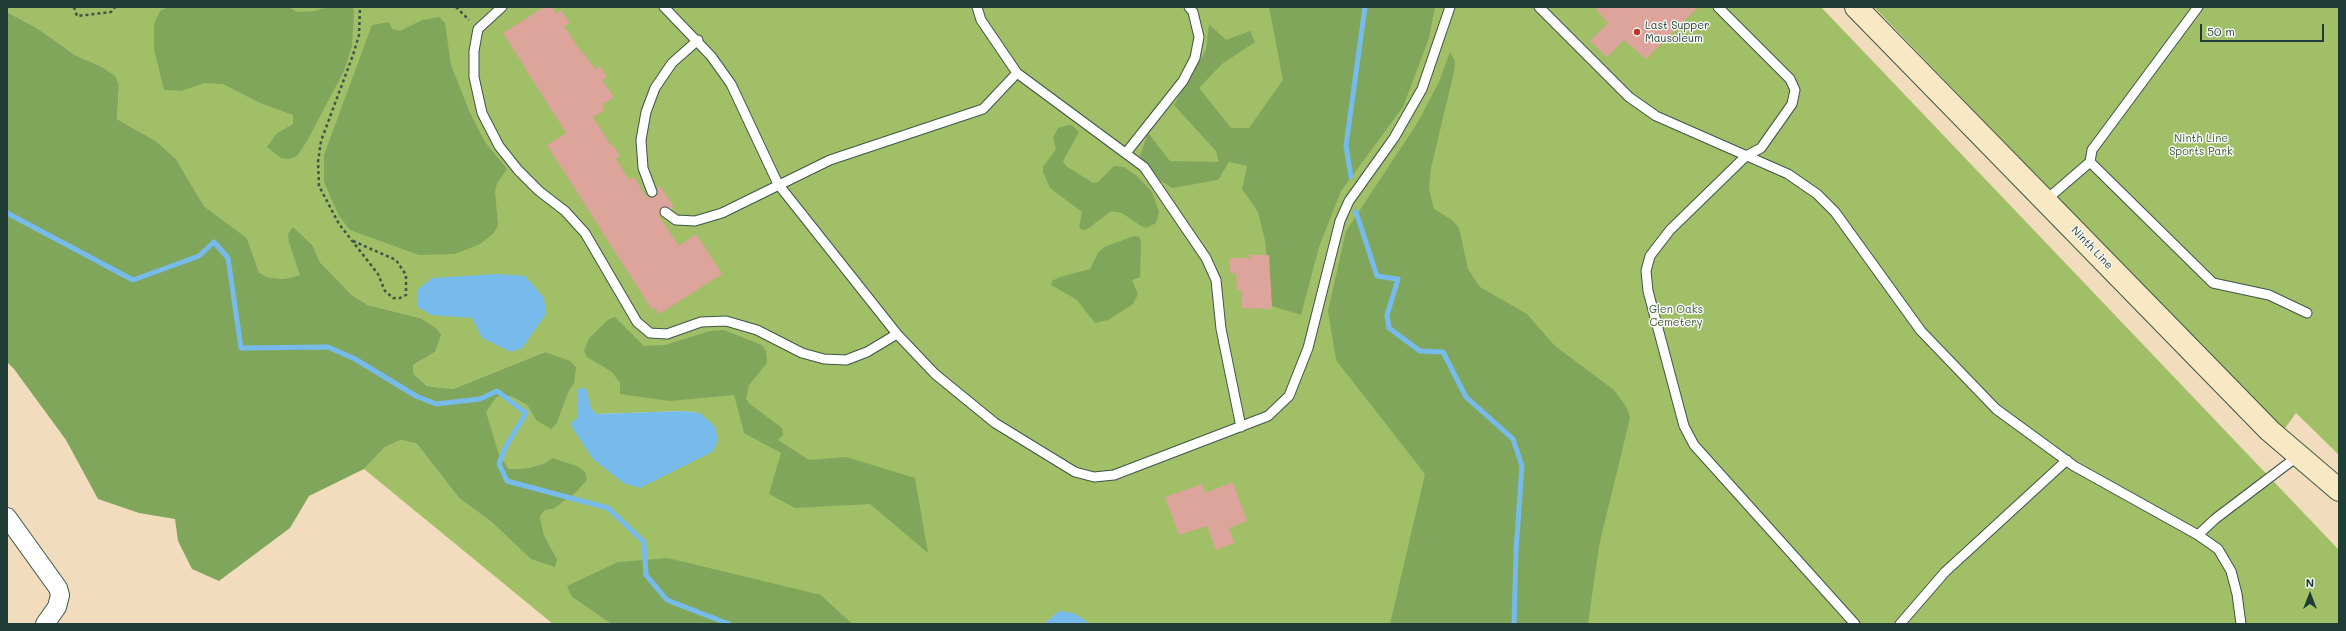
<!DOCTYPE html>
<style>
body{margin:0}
#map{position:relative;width:2346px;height:631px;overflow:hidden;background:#f2dcbe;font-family:Mali,sans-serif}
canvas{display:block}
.frame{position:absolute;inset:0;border:8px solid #1f3d34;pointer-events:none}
.north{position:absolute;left:2290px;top:575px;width:40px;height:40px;-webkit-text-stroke:3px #f6f6f2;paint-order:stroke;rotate:0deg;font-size:11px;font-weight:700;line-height:16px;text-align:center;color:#1f3d34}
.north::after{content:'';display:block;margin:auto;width:14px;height:18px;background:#1f3d34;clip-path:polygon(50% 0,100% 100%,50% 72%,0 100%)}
.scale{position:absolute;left:2200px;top:24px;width:124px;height:18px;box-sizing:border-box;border:2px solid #1f3d34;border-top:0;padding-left:5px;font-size:12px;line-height:14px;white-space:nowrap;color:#1f3d34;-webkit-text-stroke:3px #f6f6f2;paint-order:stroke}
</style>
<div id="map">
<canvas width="2346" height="631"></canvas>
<div class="frame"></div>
<div class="north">N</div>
<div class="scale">50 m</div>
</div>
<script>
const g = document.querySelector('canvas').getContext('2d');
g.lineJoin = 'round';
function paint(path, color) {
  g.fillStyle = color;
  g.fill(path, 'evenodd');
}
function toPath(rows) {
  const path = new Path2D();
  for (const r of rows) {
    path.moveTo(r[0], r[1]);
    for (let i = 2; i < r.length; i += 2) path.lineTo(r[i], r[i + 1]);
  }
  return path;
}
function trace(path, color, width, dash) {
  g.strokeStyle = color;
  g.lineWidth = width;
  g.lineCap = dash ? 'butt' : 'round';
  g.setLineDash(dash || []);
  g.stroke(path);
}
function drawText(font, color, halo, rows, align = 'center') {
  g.font = font + ' Mali,sans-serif';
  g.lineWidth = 3;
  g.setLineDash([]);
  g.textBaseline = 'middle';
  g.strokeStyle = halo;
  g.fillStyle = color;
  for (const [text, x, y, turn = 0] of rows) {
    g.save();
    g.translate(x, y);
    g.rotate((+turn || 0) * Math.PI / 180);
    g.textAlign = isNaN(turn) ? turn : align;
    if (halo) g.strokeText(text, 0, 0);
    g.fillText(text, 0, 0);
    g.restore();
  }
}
paint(toPath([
 [7,7,1821,7,2339,550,2339,624,1090,624,1059,611,1044,624,853,624,821,595,572,597,611,624,553,624,364,469,385,447,401,440,417,444,459,498,494,524,557,559,544,535,540,517,545,510,553,509,552,458,545,463,528,468,509,469,499,454,485,412,496,398,504,395,512,397,527,405,536,420,557,423,569,391,574,384,545,352,453,389,427,386,414,374,413,365,435,352,420,318,368,305,352,295,320,262,313,246,289,243,301,275,284,279,267,277,259,272,247,238,204,206,176,159,156,141,117,119,119,85,100,66,75,55,37,28,7,12],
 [591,408,596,414,684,411,700,413,570,425],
 [1874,7,2339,7,2339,455,2296,413,2283,431]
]), '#a0bf67');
paint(toPath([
 [168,7,289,7,297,12,315,11,328,7,352,7,354,11,352,46,344,71,307,141,297,156,289,159,281,158,267,147,277,133,293,124,293,115,260,103,223,84,205,83,181,91,164,90,154,49,154,24,160,11],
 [1269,7,1435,7,1429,38,1403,107,1341,191,1319,247,1301,315,1272,306,1265,241,1258,212,1242,189,1247,166,1229,162,1218,180,1172,188,1160,180,1140,156,1148,133,1170,161,1219,162,1216,151,1174,105,1206,50,1209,24,1226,40,1250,31,1255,42,1222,64,1199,88,1231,128,1249,128,1283,80],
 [7,12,37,28,75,55,100,66,115,76,119,85,117,119,156,141,176,159,204,206,247,238,259,272,267,277,284,279,300,275,289,243,288,234,293,227,313,246,320,262,352,295,368,305,420,318,436,328,441,335,435,352,413,365,414,374,427,386,453,389,545,352,570,361,576,367,574,384,569,391,557,423,551,429,536,420,527,405,512,397,504,395,496,398,486,412,499,454,509,469,528,468,545,463,552,458,577,466,585,472,587,480,575,493,553,509,545,510,540,517,544,535,557,559,555,567,531,559,494,524,459,498,417,444,401,440,385,447,364,469,309,496,290,528,219,581,192,569,178,541,175,519,139,513,98,499,66,440,14,369,7,362],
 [439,17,445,23,451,65,470,113,485,142,507,169,497,183,495,191,498,225,494,233,480,244,455,254,419,255,350,230,339,216,324,182,324,155,372,25,389,22,392,29,400,31,422,20],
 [1450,52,1455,61,1454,72,1431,168,1429,189,1434,209,1452,220,1459,228,1468,269,1480,287,1527,314,1555,346,1614,390,1627,408,1630,418,1599,546,1588,624,1390,624,1425,474,1336,360,1328,311,1346,231,1418,122,1439,82],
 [1068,125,1073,126,1079,132,1063,161,1066,166,1093,183,1098,182,1114,166,1124,167,1137,176,1152,192,1159,212,1156,223,1146,228,1141,226,1122,213,1111,211,1089,228,1084,230,1079,228,1082,212,1050,188,1043,172,1043,167,1056,149,1053,138,1058,128],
 [1134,236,1139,237,1141,241,1140,277,1132,280,1138,294,1133,304,1108,320,1095,323,1077,300,1051,285,1052,281,1060,277,1090,269,1098,253,1104,247],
 [615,317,644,346,665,345,710,331,724,330,762,345,766,351,767,363,749,385,746,399,750,404,782,428,783,435,778,440,809,460,846,457,915,478,928,553,870,504,795,508,769,494,781,453,744,433,734,395,670,401,620,394,620,383,612,372,587,357,584,351,589,338,609,319],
 [668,558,821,595,853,624,611,624,572,597,567,586,618,562]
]), '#80a65c');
paint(toPath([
 [498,274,525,276,544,298,546,314,522,348,511,352,482,338,472,318,431,315,418,307,417,290,432,278],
 [586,388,591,408,596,414,684,411,700,413,715,427,718,441,712,452,640,488,623,483,593,459,570,424,577,418,577,389],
 [1059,611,1074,613,1090,624,1044,624]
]), '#76bbec');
trace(toPath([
 [1351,177,1346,146,1365,7],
 [1356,212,1377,276,1398,279,1387,315,1389,328,1420,351,1443,352,1466,397,1513,439,1522,466,1516,551,1514,624],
 [7,213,133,280,199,256,214,242,228,258,241,348,328,347,355,359,416,396,436,404,480,399,497,391,526,413,505,448,499,464,507,481,608,508,644,542,646,575,667,600,729,624]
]), '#76bbec', 5);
paint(toPath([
 [544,7,552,7,556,14,561,10,570,23,564,26,582,53,583,52,595,69,600,66,607,77,602,80,614,97,602,105,605,110,593,117,611,146,613,145,620,156,616,159,629,180,634,177,646,196,651,198,656,196,657,188,660,186,674,207,671,209,662,207,659,211,659,216,679,246,696,234,722,274,659,314,655,308,652,310,547,145,566,133,503,33],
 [1594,7,1698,7,1646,59,1624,40,1607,57,1590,41,1608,23],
 [1250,255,1269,255,1272,307,1270,309,1242,308,1242,290,1237,290,1236,273,1230,273,1230,258,1250,258],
 [1233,482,1247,521,1229,528,1234,543,1216,550,1207,526,1179,535,1165,497,1202,484,1205,493]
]), '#dca49b');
const lane = toPath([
 [502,7,478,29,474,51,474,77,482,113,499,146,518,170,539,191,565,211,585,233,637,322,650,333,667,334,701,322,726,321,757,330,802,353,824,359,846,360,867,352,897,334],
 [664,7,711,56,731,84,778,184,897,334,935,374,995,423,1075,472,1094,477,1114,475,1268,416,1289,396,1308,348,1340,221,1349,201,1394,138,1422,89,1450,7],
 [977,7,981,20,1017,73,1144,167,1206,258,1216,280,1221,329,1241,427],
 [1539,7,1629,97,1656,116,1788,174,1817,194,1835,212,1921,331,1996,409,2074,466,2198,535,2218,549,2231,571,2237,594,2241,624],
 [1718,7,1790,79,1795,90,1792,104,1761,148,1746,156,1670,230,1650,256,1646,271,1648,291,1684,426,1694,445,1855,624],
 [1126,153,1183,81,1195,58,1199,37,1193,12,1189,7],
 [2090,162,2092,150,2198,7],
 [652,192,643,168,641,140,646,112,655,88,672,63,698,40],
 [2046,200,2090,162,2213,283,2269,295,2307,313],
 [665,212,676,220,695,221,722,213,830,160,983,109,1017,73],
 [2198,535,2215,519,2298,456],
 [1900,624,1945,572,2067,460]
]);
const street = toPath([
 [7,517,58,588,60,595,57,607,45,624]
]);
const secondary = toPath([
 [1856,7,2270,431,2339,490]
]);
trace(lane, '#3f5549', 11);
trace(street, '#3f5549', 20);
trace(secondary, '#3f5549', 24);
trace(toPath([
 [74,7,77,16,111,12,115,7],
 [456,7,469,20],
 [353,241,396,260,406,275,406,295,400,298,393,298,385,291,378,274,339,224,319,186,318,162,321,141,353,55,359,35,360,7]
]), '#3f5549', 2.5, [3, 3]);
trace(lane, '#fff', 9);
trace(street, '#fff', 18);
trace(secondary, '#f8e8c3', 22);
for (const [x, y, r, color] of [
 [1637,32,4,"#c8321e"]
]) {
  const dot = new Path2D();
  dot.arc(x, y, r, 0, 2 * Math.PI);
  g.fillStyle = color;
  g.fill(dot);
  trace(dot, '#f6f6f2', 1.5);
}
drawText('11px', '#1f3d34', '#f6f6f2', [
 ["Last Supper",1645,26],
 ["Mausoleum",1645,39]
], 'left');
drawText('11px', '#3f5e41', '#f6f6f2', [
 ["Ninth Line",2201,139],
 ["Sports Park",2201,152],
 ["Glen Oaks",1676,310],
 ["Cemetery",1676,323]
]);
drawText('11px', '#1f3d34', '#f6f6f2', [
 ["Ninth Line",2092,248,46]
]);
</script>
